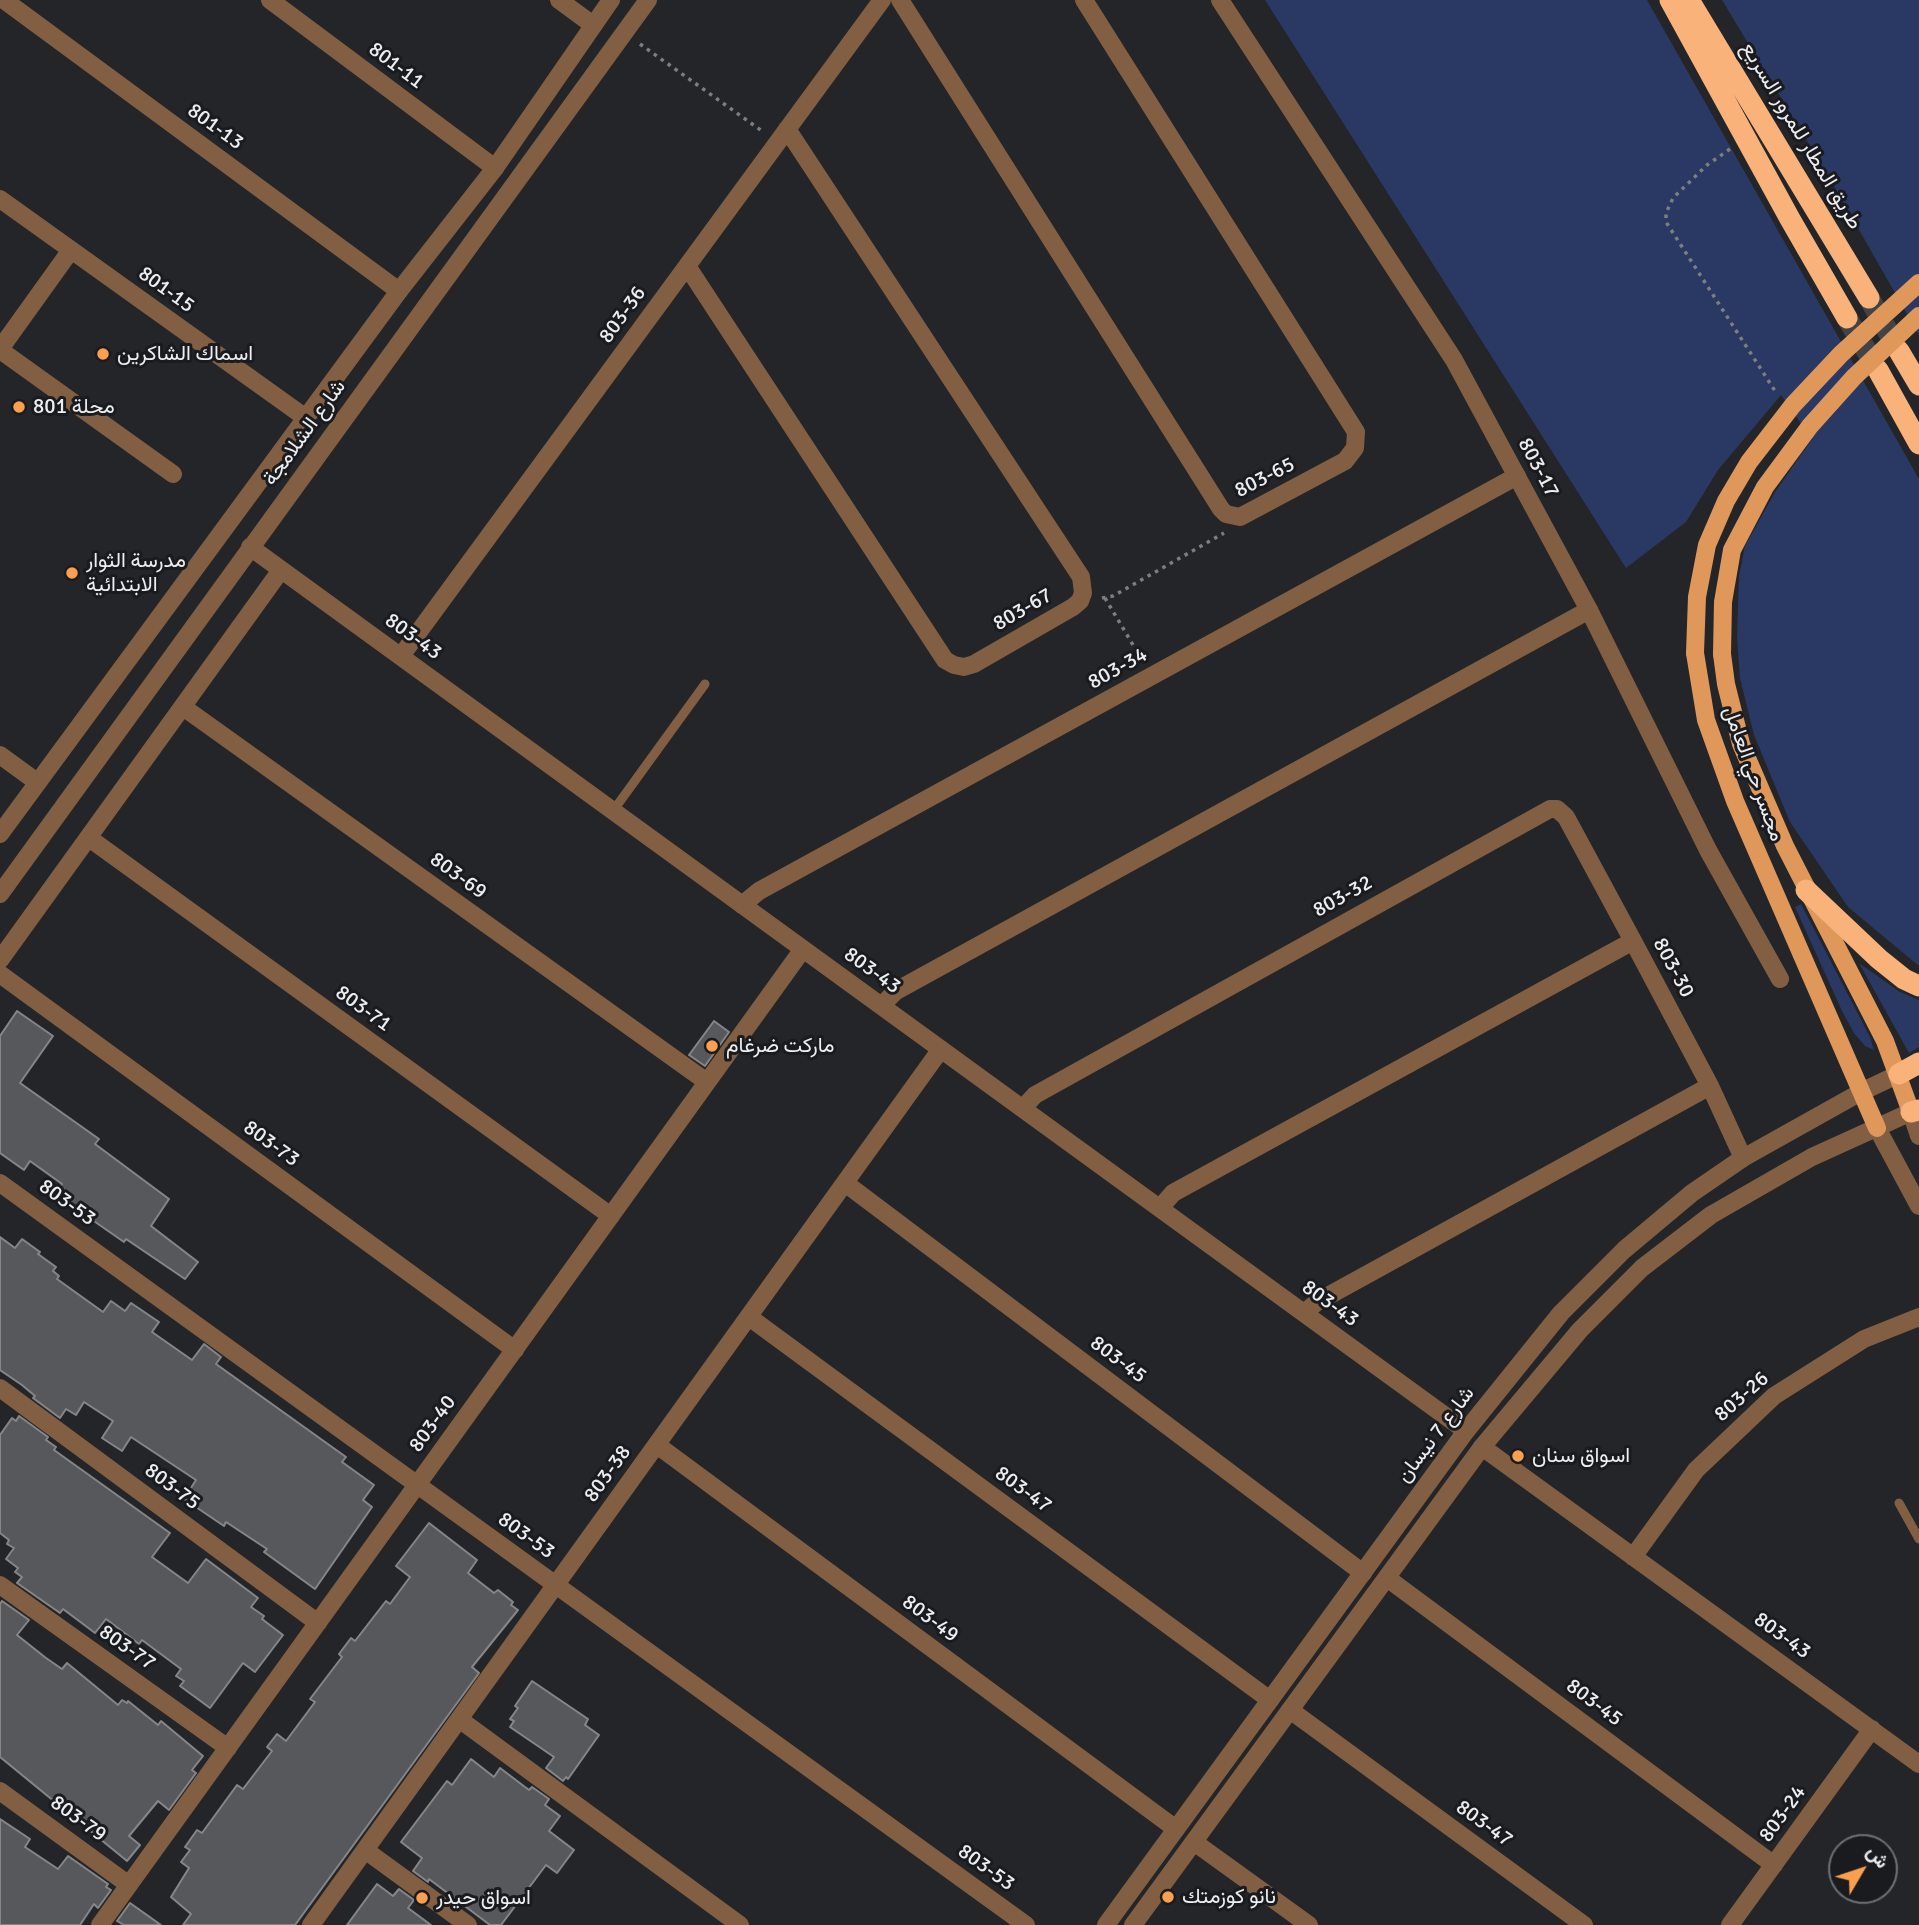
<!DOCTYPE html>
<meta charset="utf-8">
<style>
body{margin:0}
#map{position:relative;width:1919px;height:1925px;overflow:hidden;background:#232528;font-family:Signika,Vazirmatn,sans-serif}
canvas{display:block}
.north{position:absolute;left:1828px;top:1834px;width:70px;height:70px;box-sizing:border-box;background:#1a1b1f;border:2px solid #6e6f73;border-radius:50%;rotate:51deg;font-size:19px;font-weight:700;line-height:28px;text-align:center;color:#edeef0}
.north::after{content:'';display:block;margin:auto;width:24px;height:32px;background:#fa9f4f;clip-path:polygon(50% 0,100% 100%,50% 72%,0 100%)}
</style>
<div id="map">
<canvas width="1919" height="1925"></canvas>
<div class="north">ش</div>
</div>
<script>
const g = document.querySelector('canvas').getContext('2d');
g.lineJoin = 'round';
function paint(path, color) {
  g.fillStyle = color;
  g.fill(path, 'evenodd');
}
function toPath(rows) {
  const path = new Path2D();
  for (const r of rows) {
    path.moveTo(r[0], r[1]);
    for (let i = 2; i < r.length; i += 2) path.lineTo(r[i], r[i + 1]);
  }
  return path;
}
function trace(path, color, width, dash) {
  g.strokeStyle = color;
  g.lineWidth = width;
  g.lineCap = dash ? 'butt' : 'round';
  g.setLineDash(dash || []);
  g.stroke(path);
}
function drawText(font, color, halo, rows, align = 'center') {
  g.font = font + ' Signika,Vazirmatn,sans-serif';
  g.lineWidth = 6;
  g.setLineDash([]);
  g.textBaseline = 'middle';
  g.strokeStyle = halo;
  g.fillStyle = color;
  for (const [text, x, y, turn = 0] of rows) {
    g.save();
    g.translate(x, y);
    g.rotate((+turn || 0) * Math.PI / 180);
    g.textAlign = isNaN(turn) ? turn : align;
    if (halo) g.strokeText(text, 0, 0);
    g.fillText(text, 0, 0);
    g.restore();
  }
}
paint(toPath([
 [1265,0,1647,0,1919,479,1919,966,1848,907,1790,822,1754,735,1740,678,1737,637,1739,576,1745,546,1775,492,1812,439,1781,395,1718,470,1686,522,1626,568],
 [1722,0,1919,0,1919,335,1830,179],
 [1801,904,1870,1037,1874,1050,1865,1046,1854,1033,1842,1011,1795,907],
 [1859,963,1900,992,1919,1000,1919,1047,1909,1053]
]), '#2a3963');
const building = toPath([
 [17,1011,53,1036,20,1083,99,1139,95,1144,169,1199,151,1226,198,1262,185,1279,126,1239,124,1242,55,1194,62,1184,30,1161,24,1170,0,1153,0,1036,17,1011],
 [714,1021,729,1032,705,1066,689,1055,714,1021],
 [0,1237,15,1248,22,1239,40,1252,38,1254,56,1267,53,1271,59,1276,57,1279,103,1312,111,1301,125,1311,131,1303,159,1322,152,1332,192,1360,204,1344,221,1357,216,1364,346,1457,342,1462,374,1485,363,1500,372,1507,315,1589,264,1552,267,1549,226,1522,224,1526,184,1499,196,1480,131,1437,122,1451,102,1438,113,1421,84,1402,76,1415,66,1409,60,1418,33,1398,35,1396,22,1385,0,1370,0,1237],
 [19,1416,48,1437,46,1440,56,1447,54,1450,170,1533,152,1557,188,1583,206,1559,258,1598,251,1607,264,1616,262,1619,283,1635,255,1672,243,1663,210,1708,180,1686,184,1681,176,1676,181,1669,142,1640,139,1644,106,1619,95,1633,63,1609,60,1613,17,1583,22,1577,15,1572,18,1568,6,1559,14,1548,7,1544,9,1540,0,1533,0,1435,12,1418,16,1421,19,1416],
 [429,1523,477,1560,468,1573,494,1593,498,1590,513,1602,511,1605,518,1610,472,1667,479,1673,295,1925,183,1925,191,1914,171,1897,189,1868,181,1862,190,1850,185,1847,197,1830,202,1833,237,1785,243,1789,272,1751,267,1747,277,1734,286,1741,315,1702,310,1699,342,1657,339,1654,351,1638,355,1641,386,1601,390,1604,410,1577,396,1566,429,1523],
 [2,1601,29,1620,17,1635,46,1658,62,1669,67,1663,118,1705,122,1700,127,1703,128,1701,158,1725,161,1721,203,1756,192,1770,196,1773,169,1810,158,1801,129,1836,140,1845,127,1861,0,1757,0,1604,2,1601],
 [532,1681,588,1719,585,1725,599,1735,568,1779,566,1777,563,1781,546,1768,554,1757,510,1727,514,1721,510,1719,518,1708,515,1706,532,1681],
 [471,1759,494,1777,500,1768,529,1790,532,1787,549,1799,545,1805,560,1816,549,1831,574,1850,557,1873,546,1865,501,1925,490,1925,429,1879,428,1882,413,1871,422,1858,401,1842,447,1781,452,1785,471,1759],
 [0,1819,30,1839,25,1847,58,1869,68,1856,108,1884,106,1887,111,1890,98,1908,94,1904,80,1925,0,1925,0,1819],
 [377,1884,393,1896,399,1889,414,1900,408,1908,431,1925,347,1925,377,1884],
 [130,1903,161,1925,124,1925,117,1921,130,1903]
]);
paint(building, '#57585c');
trace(building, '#84868a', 2);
trace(toPath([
 [1869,298,1899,351],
 [1847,318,1878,370]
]), '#414346', 21, [21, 10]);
trace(toPath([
 [640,44,762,131],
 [1730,149,1707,165,1673,198,1666,213,1666,222,1777,394],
 [1102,598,1113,596,1224,533],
 [1105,598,1142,660]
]), '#7c7e80', 3.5, [3.5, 5]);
trace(toPath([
 [613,811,705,684],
 [1899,1503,1919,1539]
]), '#825f42', 9);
trace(toPath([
 [4,0,399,291],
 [270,0,495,168],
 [559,0,593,25],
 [900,0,1221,509,1226,514,1240,517,1345,461,1355,448,1356,432,1084,0],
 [0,199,306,418],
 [687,266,945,660,954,665,964,667,974,664,1073,607,1080,601,1083,593,1081,577,787,129],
 [0,349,71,250],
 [0,350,173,474],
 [250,547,1466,1431],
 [401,656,882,0],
 [183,707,707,1082],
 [0,755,37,782],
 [89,838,611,1216],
 [742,905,759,891,1517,476],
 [0,960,281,570],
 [0,974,515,1350],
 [881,1006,896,991,1589,610,1708,850,1780,979],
 [1710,1086,1743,1158],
 [1023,1108,1035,1095,1550,809,1557,809,1566,817,1633,941],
 [1911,1112,1919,1136],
 [1877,1128,1919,1206],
 [0,1183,1026,1925],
 [845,1183,1363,1573],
 [1160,1208,1173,1193,1633,941,1710,1086,1317,1302,1304,1313],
 [749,1317,1270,1700],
 [0,1388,318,1623],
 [657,1445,1176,1829],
 [1482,1447,1919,1764],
 [1633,1557,1696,1470,1774,1396,1864,1339,1919,1317],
 [1387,1578,1774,1865],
 [0,1585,228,1748],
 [1290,1710,1584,1925],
 [459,1719,740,1925],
 [0,1791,129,1885],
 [1194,1842,1309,1925],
 [365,1850,468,1925],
 [100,1925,803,949],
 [311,1925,941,1049],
 [1730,1925,1872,1729]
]), '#825f42', 18);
trace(toPath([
 [1220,0,1454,360,1589,610],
 [0,834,399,291,495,168,611,0],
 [0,894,648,0],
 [1106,1925,1466,1431,1561,1313,1624,1250,1692,1193,1743,1158,1861,1092,1899,1074],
 [1133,1925,1482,1447,1580,1330,1642,1268,1711,1215,1812,1157,1911,1112]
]), '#825f42', 18);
trace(toPath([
 [1695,653,1706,720,1735,801,1877,1128],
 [1722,654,1726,684,1741,744,1785,846,1885,1041,1911,1112]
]), '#e0975a', 18);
trace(toPath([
 [1670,0,1790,219,1847,318],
 [1689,0,1869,298],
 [1899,351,1919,385],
 [1878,370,1919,444],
 [1806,890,1879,959,1904,979,1919,986],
 [1899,1074,1919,1063],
 [1911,1112,1919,1110]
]), '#f9b279', 21);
trace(toPath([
 [1695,653,1697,597,1707,545,1726,501,1749,462,1793,405,1841,354,1919,283],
 [1722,654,1723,602,1732,550,1765,487,1810,426,1854,377,1919,316]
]), '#e0975a', 18);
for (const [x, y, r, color] of [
 [103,354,7,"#fa9f4f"],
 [19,407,7,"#fa9f4f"],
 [72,573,7,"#fa9f4f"],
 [712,1046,7,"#fa9f4f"],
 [1518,1456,7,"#fa9f4f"],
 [1168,1897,7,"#fa9f4f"],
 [422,1898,7,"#fa9f4f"]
]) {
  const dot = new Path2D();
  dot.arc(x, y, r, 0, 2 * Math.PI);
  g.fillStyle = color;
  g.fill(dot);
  trace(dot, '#1a1b1f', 2.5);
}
drawText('21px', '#edeef0', '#1a1b1f', [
 ["801-11",396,66,37],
 ["801-13",215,127,36],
 ["طريق المطار للمرور السريع",1801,136,59],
 ["801-15",166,290,36],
 ["803-36",623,315,-54],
 ["شارع الشلامجة",305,433,-54],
 ["803-17",1538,468,62],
 ["803-65",1265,478,-27],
 ["803-67",1023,610,-30],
 ["803-43",413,637,36],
 ["803-34",1118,669,-29],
 ["مجسر حي العامل",1753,774,70],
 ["803-69",458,876,36],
 ["803-32",1343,897,-29],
 ["803-30",1673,968,62],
 ["803-43",872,971,36],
 ["803-71",363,1009,36],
 ["803-73",271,1144,36],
 ["803-53",67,1203,36],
 ["803-43",1330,1304,36],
 ["803-45",1118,1360,37],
 ["803-26",1742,1397,-41],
 ["803-40",433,1424,-54],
 ["شارع 7 نيسان",1436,1435,-53],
 ["803-38",608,1474,-54],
 ["803-75",172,1487,37],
 ["803-47",1023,1490,36],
 ["803-53",526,1536,36],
 ["803-49",930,1619,37],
 ["803-43",1782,1636,36],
 ["803-77",127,1648,35],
 ["803-45",1594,1703,37],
 ["803-24",1783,1814,-54],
 ["803-79",78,1819,36],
 ["803-47",1484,1824,36],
 ["803-53",986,1868,36]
]);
drawText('21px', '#edeef0', '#1a1b1f', [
 ["اسماك الشاكرين",117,354],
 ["محلة 801",33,407],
 ["مدرسة الثوار",86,561],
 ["الابتدائية",86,585],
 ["ماركت ضرغام",726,1046],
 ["اسواق سنان",1532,1456],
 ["نانو كوزمتك",1182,1897],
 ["اسواق حيدر",436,1898]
], 'left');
</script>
